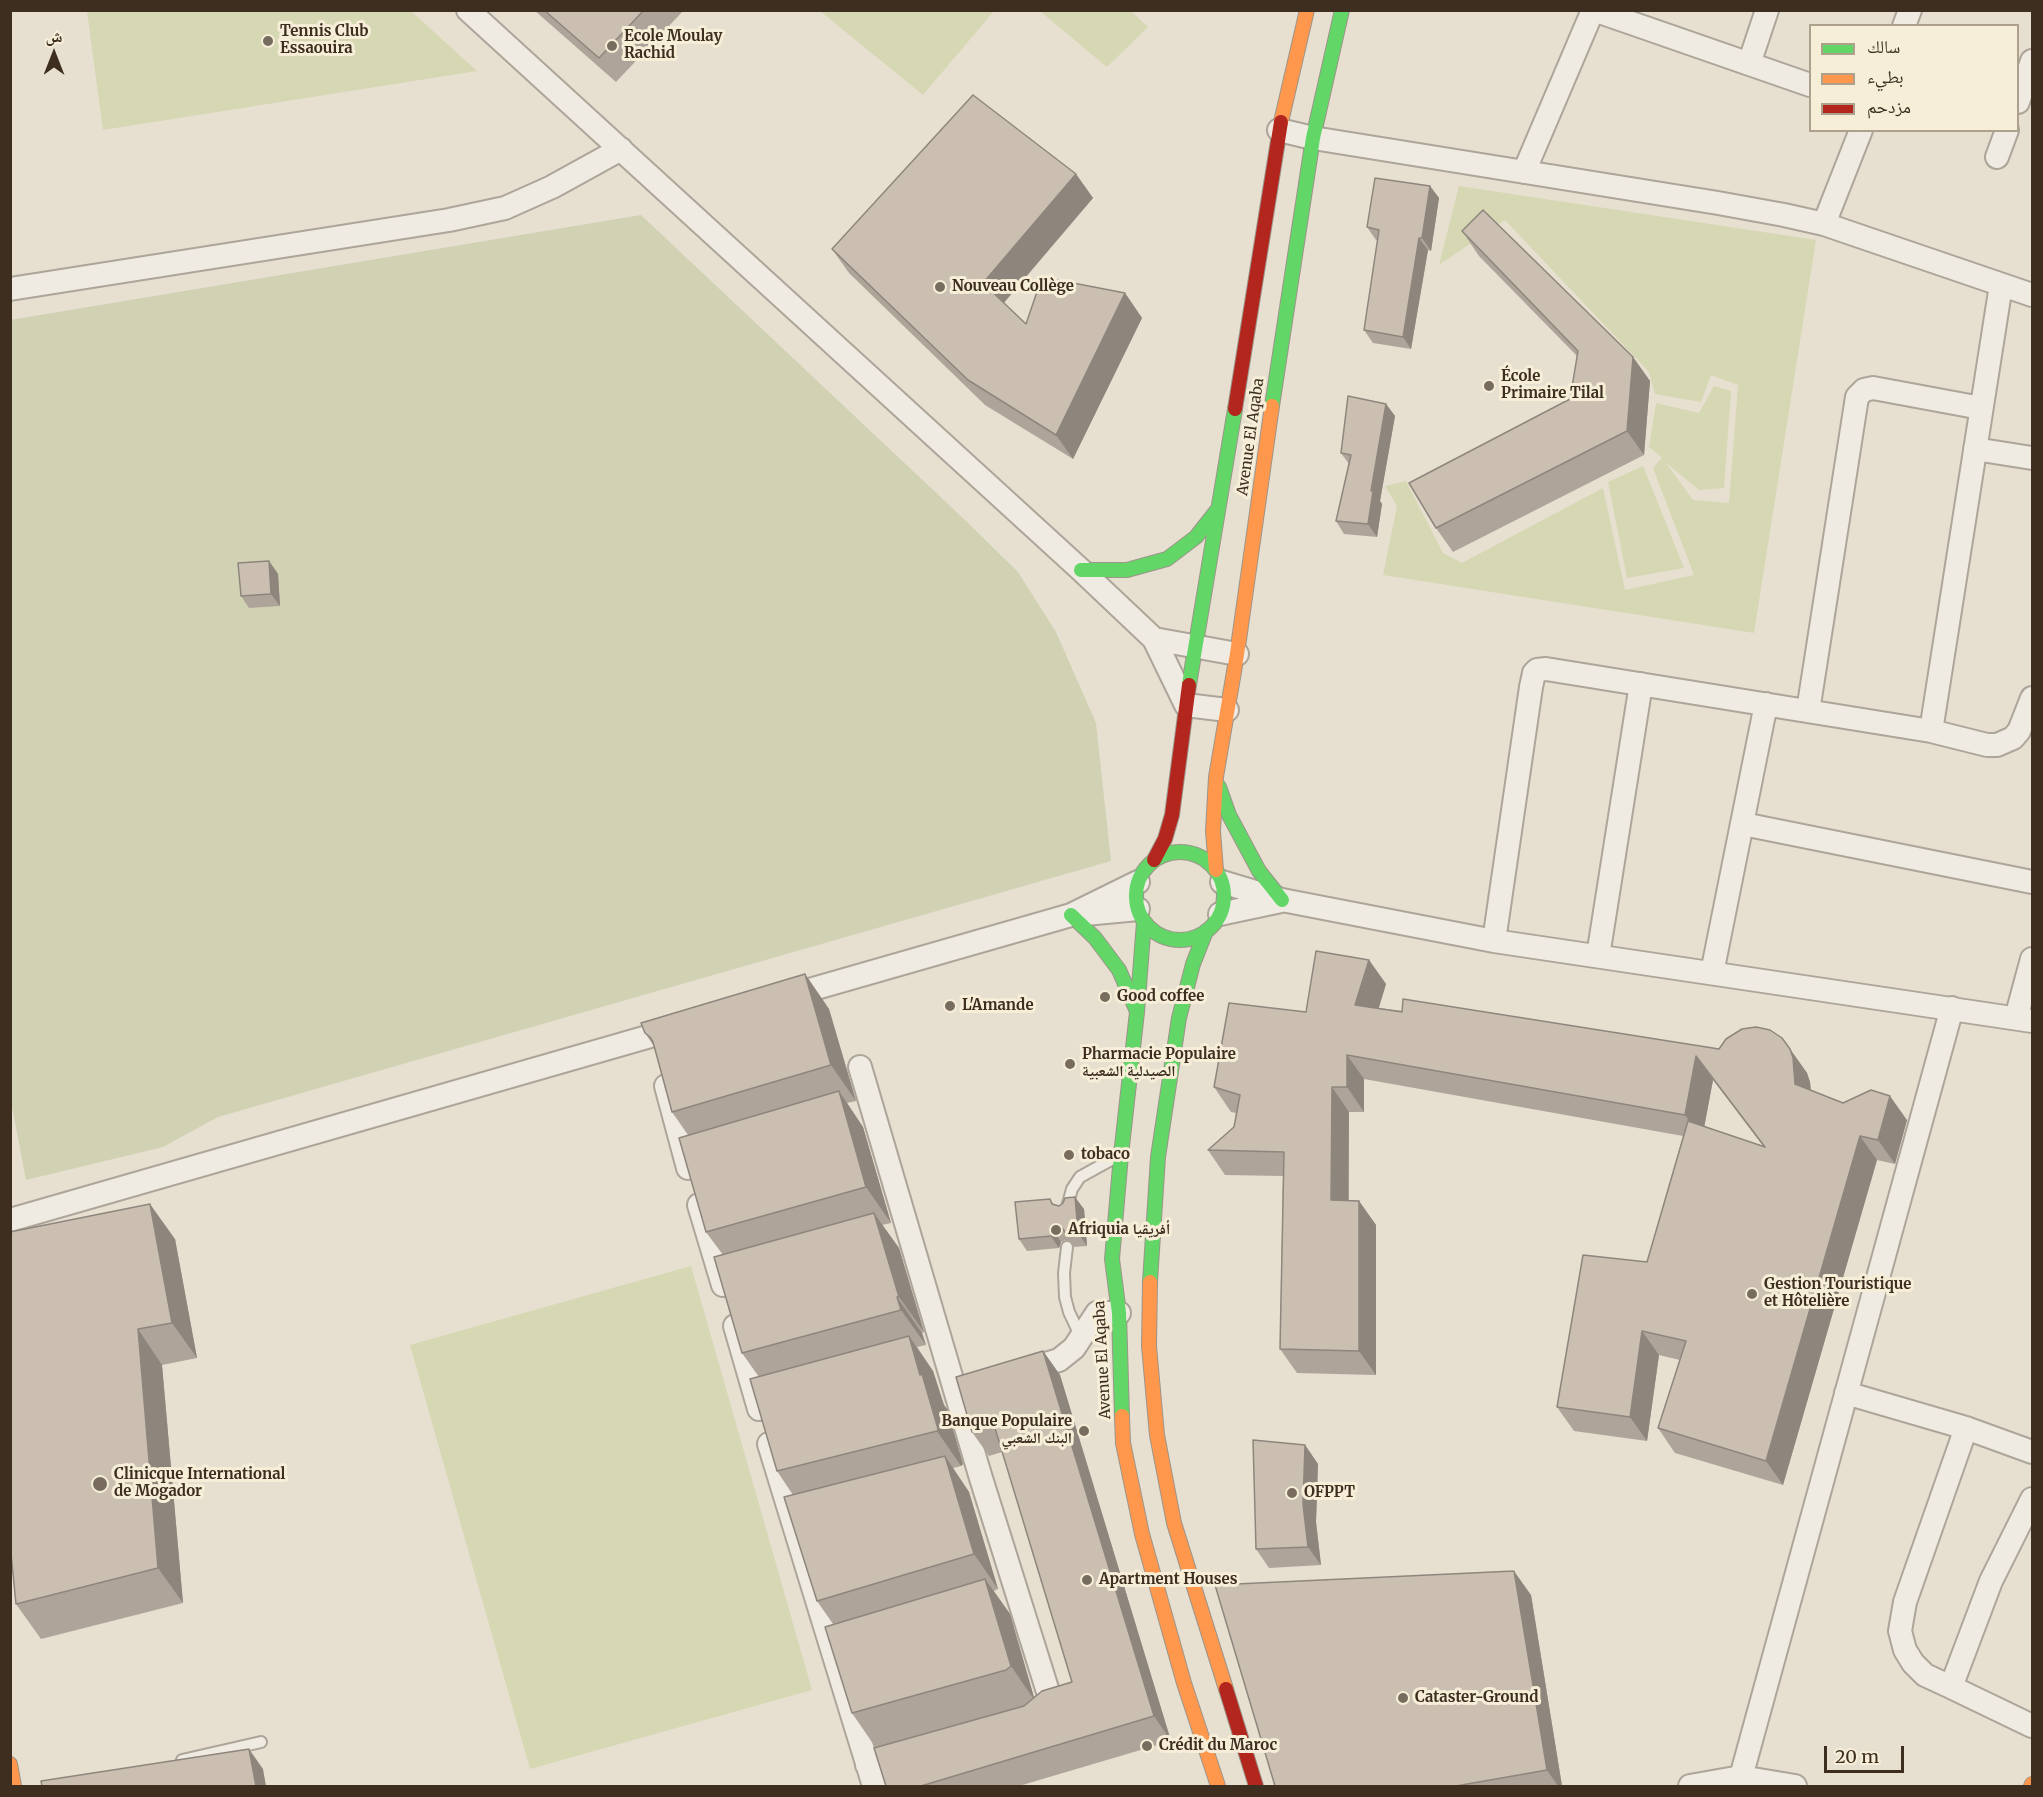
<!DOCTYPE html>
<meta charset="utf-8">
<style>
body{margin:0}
#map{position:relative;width:2043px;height:1797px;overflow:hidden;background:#e7e0d1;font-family:Merriweather,"Noto Naskh Arabic",serif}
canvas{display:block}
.frame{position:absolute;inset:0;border:12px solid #3d2e20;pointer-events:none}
.legend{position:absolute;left:1809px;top:24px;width:210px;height:108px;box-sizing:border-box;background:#f7eed8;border:2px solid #ada18e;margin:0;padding:8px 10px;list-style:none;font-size:18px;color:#3d2e20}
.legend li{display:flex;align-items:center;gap:12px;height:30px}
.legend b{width:30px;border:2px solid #ada18e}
.north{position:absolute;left:24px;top:24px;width:60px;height:60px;-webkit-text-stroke:4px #f7eed8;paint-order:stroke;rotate:0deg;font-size:16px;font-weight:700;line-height:24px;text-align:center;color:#3d2e20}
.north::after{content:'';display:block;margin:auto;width:21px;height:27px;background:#3d2e20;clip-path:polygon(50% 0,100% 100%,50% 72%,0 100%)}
.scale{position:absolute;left:1824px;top:1746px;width:80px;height:27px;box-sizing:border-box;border:3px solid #3d2e20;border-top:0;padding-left:8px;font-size:18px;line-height:21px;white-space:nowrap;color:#3d2e20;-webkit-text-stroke:4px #f7eed8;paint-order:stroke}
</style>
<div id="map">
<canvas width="2043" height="1797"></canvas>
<div class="frame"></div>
<ul class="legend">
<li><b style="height:8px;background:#63d668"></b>سالك</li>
<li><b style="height:8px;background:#ff974d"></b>بطيء</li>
<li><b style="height:8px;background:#b3261e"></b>مزدحم</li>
</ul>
<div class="north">ش</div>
<div class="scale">20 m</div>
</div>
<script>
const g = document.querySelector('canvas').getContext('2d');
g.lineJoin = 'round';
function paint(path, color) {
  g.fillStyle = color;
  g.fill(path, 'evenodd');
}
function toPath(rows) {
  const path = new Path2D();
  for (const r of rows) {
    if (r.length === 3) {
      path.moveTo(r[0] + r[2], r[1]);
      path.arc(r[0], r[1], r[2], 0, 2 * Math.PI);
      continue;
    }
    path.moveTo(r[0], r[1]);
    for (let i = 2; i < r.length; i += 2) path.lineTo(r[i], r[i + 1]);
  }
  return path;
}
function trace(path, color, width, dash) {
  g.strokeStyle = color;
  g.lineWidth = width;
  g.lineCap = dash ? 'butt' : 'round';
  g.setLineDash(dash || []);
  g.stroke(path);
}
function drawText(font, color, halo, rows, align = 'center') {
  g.font = font + ' Merriweather,"Noto Naskh Arabic",serif';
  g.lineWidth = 6;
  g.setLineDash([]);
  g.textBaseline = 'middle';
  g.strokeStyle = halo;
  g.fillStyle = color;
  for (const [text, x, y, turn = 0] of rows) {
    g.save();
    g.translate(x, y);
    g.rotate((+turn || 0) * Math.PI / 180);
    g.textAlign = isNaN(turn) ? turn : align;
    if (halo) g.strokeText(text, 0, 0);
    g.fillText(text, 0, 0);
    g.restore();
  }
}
paint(toPath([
 [87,11,411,11,477,71,103,130],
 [820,11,994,11,923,95],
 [1040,11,1131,11,1148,27,1107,67],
 [1459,186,1816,240,1754,633,1383,575,1397,506,1385,486,1406,481,1443,553,1462,563,1603,488,1625,590,1694,575,1653,468,1662,458,1649,447,1656,403,1699,413,1714,386,1731,391,1724,488,1699,490,1666,463,1693,500,1729,503,1738,385,1711,375,1701,402,1655,394,1649,372,1505,220,1439,265],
 [1643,466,1684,568,1627,578,1608,482],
 [691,1266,812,1690,530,1769,410,1345]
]), '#d6d7b3');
paint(toPath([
 [641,215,965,520,1018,572,1056,632,1096,723,1111,861,218,1117,163,1147,26,1180,10,1096,10,320]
]), '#d1d1b3');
const lane = toPath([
 [1066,1211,1072,1189,1080,1177,1118,1156],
 [1067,1247,1064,1273,1065,1297,1069,1312,1077,1329,1084,1324],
 [182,1760,261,1742]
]);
const street = toPath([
 [468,10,1081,570,1154,639,1186,705,1227,710],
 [1594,10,1810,85],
 [1904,26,1910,10],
 [1749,64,1767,10],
 [2018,102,2032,61],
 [1279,130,1313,138,1718,203,1784,215,1824,224,2032,295],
 [1997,157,2007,130],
 [1524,172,1593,10],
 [1824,224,1861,130],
 [10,289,449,220,505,208,552,187,621,149],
 [1975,449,2032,458],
 [1154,639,1237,654],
 [1808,711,1857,397,1864,390,1873,388,1981,408],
 [1931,731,2001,285],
 [1743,824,2032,882],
 [1222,882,1282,900,1494,941,2032,1021],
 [1085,914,1138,909],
 [1220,914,1281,901],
 [1494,941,1531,687,1534,673,1537,670,1546,669,1931,731,1987,745,1997,745,2013,738,2019,731,2032,698],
 [1598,956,1641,684],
 [1712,973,1766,704],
 [785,997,1071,915,1138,882],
 [2016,1018,2032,959],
 [860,1067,980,1475,1049,1695,1050,1703,1046,1710,1040,1715],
 [666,1086,688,1168],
 [699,1205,723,1285],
 [10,1220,675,1029],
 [735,1326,759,1409],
 [1022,1371,1059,1360,1074,1348,1097,1313,1119,1313],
 [1846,1393,1966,1428,2032,1452],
 [1966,1428,1905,1602,1900,1631,1905,1650,1913,1663,1925,1675,1951,1687,1991,1581,2032,1499],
 [769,1444,874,1786],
 [1951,1687,2032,1726],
 [867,1765,908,1753],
 [1741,1777,1952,1008],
 [1690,1786,1741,1777,1795,1786]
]);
const fast = toPath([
 [1272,406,1313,138,1342,10],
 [1081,570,1127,570,1167,559,1196,537,1218,509],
 [1189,685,1235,409],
 [1219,787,1229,815,1259,871,1282,900],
 [1180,896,44],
 [1071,915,1095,938,1119,970,1136,1009],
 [1150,1282,1158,1157,1179,1018,1193,964,1206,931],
 [1122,1416,1119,1313,1112,1259,1121,1155,1137,1012,1144,922]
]);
const slow = toPath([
 [1281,122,1307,10],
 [1216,870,1213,831,1216,777,1237,654,1272,406],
 [1150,1282,1149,1346,1157,1435,1174,1523,1226,1689],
 [1122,1416,1123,1443,1142,1534,1184,1683,1218,1786],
 [10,1764,14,1786],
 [2031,1786,2032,1784]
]);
const jam = toPath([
 [1235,409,1281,122],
 [1154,860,1165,839,1172,815,1189,685],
 [1226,1689,1256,1786]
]);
trace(lane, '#ada599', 14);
trace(street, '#ada599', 26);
trace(fast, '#9c958a', 16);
trace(slow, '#9c958a', 16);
trace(jam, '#9c958a', 16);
trace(lane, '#efebe3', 10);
trace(street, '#efebe3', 22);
trace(fast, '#63d668', 14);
trace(slow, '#ff974d', 14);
trace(jam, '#b3261e', 14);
paint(toPath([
 [534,10,684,10,616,82],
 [1076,174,1093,198,1004,303,1026,324,1125,293,1142,318,1073,459,985,405,849,273,832,249],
 [1430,186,1439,198,1431,251,1428,250,1411,349,1373,343,1364,330,1378,240,1376,240,1367,227],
 [1462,231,1633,357,1650,381,1644,455,1453,552,1436,528,1570,399,1577,356,1479,256],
 [1386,404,1395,416,1380,501,1382,504,1377,537,1344,534,1336,521,1349,464,1341,453],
 [269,561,278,574,280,606,249,608,241,596],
 [1369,960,1386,984,1379,1008,1719,1049,1790,1049,1807,1073,1810,1082,1811,1090,1843,1103,1907,1120,1895,1164,1877,1160,1783,1485,1675,1453,1658,1428,1680,1360,1659,1355,1647,1441,1574,1431,1557,1407,1647,1262,1683,1136,1364,1079,1364,1112,1349,1112,1349,1200,1359,1201,1376,1225,1376,1375,1297,1373,1280,1349,1283,1176,1225,1175,1208,1150,1234,1127,1236,1113,1231,1112,1214,1087],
 [1713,1080,1763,1146,1704,1127],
 [805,974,829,1009,856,1101,847,1103,863,1127,891,1223,882,1225,899,1248,924,1332,922,1333,926,1345,917,1347,933,1371,944,1405,947,1409,963,1464,961,1466,953,1468,969,1492,998,1589,994,1591,1010,1614,1034,1697,1072,1682,1002,1452,989,1456,972,1432,1043,1351,1060,1375,1171,1741,1019,1786,886,1786,876,1748,852,1713,833,1624,817,1601,793,1495,777,1471,759,1377,742,1353,723,1255,706,1232,688,1135,672,1112,655,1048,645,1033],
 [1050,1199,1054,1205,1084,1209,1087,1246,1074,1247,1070,1241,1067,1240,1061,1242,1059,1248,1027,1251,1019,1239],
 [175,1239,197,1358,162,1365,183,1603,41,1639,16,1604],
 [1305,1445,1318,1464,1316,1522,1321,1565,1269,1568,1256,1549],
 [1531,1595,1562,1786,1275,1786]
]), '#afa499');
paint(toPath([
 [1076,174,1093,198,1000,307,983,283],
 [1430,186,1439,198,1431,251,1422,238],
 [1419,238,1428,250,1411,349,1403,337],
 [1125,293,1142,318,1073,459,1056,435],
 [1633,357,1650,381,1644,455,1627,431],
 [1386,404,1395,416,1380,501,1382,504,1377,537,1368,524,1371,491],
 [269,561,278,574,280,606,271,594],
 [1369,960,1386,984,1372,1029,1355,1005],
 [805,974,829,1009,856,1101,831,1065],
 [1790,1049,1807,1073,1810,1082,1812,1108,1795,1084],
 [1347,1055,1364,1079,1364,1112,1347,1087],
 [1696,1056,1713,1080,1702,1139,1685,1115],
 [1332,1087,1349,1112,1348,1224,1331,1200],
 [839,1091,863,1127,891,1223,866,1187],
 [1890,1096,1907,1120,1895,1164,1878,1140],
 [1860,1136,1877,1160,1783,1485,1766,1461],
 [1075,1197,1084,1209,1087,1246,1078,1233],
 [1359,1201,1376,1225,1376,1375,1359,1351],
 [150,1204,175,1239,197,1358,172,1323],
 [874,1213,899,1248,924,1332,899,1297],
 [1053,1230,1061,1242,1059,1248,1051,1236],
 [897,1297,922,1333,926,1345,901,1310],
 [138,1329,162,1365,183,1603,158,1568],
 [1642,1331,1659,1355,1647,1441,1630,1417],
 [909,1336,933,1371,944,1405,947,1409,963,1464,961,1466,937,1431],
 [1043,1351,1060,1375,1171,1741,1154,1716],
 [1305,1445,1318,1464,1316,1522,1321,1565,1308,1547,1303,1504],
 [945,1456,969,1492,998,1589,974,1554],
 [1514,1571,1531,1595,1562,1786,1558,1786,1547,1770],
 [985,1579,1010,1614,1035,1701,1011,1666],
 [249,1749,263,1769,266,1786,256,1786]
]), '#8e867d');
const building = toPath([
 [544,10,644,10,599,58,544,10],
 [973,95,1076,174,983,283,1026,324,1042,277,1125,293,1056,435,968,380,832,249,973,95],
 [1375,178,1430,186,1422,238,1419,238,1403,337,1364,330,1379,230,1367,227,1375,178],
 [1483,210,1633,357,1627,431,1436,528,1409,483,1570,399,1578,351,1462,231,1483,210],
 [1348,396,1386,404,1371,491,1373,491,1368,524,1336,521,1351,455,1341,453,1348,396],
 [269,561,271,594,241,596,238,563,269,561],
 [1316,951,1369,960,1355,1005,1402,1012,1403,999,1719,1049,1726,1039,1742,1029,1756,1027,1770,1030,1782,1038,1790,1049,1793,1058,1795,1084,1843,1103,1871,1090,1890,1096,1878,1140,1860,1136,1766,1461,1658,1428,1686,1341,1642,1331,1630,1417,1557,1407,1583,1255,1647,1262,1688,1121,1765,1147,1696,1056,1685,1115,1347,1055,1347,1087,1332,1087,1331,1200,1359,1201,1359,1351,1280,1349,1284,1152,1208,1150,1234,1127,1240,1095,1214,1087,1229,1003,1306,1012,1316,951],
 [805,974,831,1065,672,1112,653,1042,650,1037,645,1033,641,1023,805,974],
 [839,1091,866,1187,706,1232,679,1138,839,1091],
 [1075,1197,1078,1233,1066,1234,1063,1229,1059,1227,1053,1230,1051,1236,1019,1239,1015,1202,1050,1199,1052,1204,1059,1206,1063,1203,1065,1198,1075,1197],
 [150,1204,172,1323,138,1329,158,1568,16,1604,10,1543,10,1232,150,1204],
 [874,1213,899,1297,897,1297,901,1310,742,1353,714,1257,874,1213],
 [909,1336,920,1375,922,1374,938,1429,937,1431,777,1471,750,1379,909,1336],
 [1043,1351,1154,1716,921,1786,886,1786,874,1748,1024,1706,1042,1691,1072,1682,994,1425,972,1432,956,1377,1043,1351],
 [1253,1440,1305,1445,1303,1504,1308,1547,1256,1549,1253,1440],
 [945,1456,974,1554,817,1601,784,1497,945,1456],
 [1514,1571,1547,1770,1456,1786,1275,1786,1215,1585,1514,1571],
 [985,1579,1011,1666,1006,1670,852,1713,825,1627,985,1579],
 [249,1749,256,1786,42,1786,41,1781,249,1749]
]);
paint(building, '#cbbfb2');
trace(building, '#8e867d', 1.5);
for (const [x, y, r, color] of [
 [268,41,6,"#786c5e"],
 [612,46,6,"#786c5e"],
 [940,287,6,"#786c5e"],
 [1489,386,6,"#786c5e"],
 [1105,997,6,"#786c5e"],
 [950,1006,6,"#786c5e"],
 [1070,1064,6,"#786c5e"],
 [1069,1155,6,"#786c5e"],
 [1056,1230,6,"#786c5e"],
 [1752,1294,6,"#786c5e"],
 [1084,1431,6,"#786c5e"],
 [100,1484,8,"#786c5e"],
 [1292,1493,6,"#786c5e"],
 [1087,1580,6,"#786c5e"],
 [1403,1698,6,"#786c5e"],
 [1147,1746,6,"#786c5e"]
]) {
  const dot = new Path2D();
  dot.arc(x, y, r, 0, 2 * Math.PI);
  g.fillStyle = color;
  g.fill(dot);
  trace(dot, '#f7eed8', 2);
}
drawText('bold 15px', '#3d2e20', '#f7eed8', [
 ["Tennis Club",280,32],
 ["Essaouira",280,49],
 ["Ecole Moulay",624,37],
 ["Rachid",624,54],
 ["Nouveau Collège",952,287],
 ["École",1501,377],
 ["Primaire Tilal",1501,394],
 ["Good coffee",1117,997],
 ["L'Amande",962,1006],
 ["Pharmacie Populaire",1082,1055],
 ["الصيدلية الشعبية",1082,1072],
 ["tobaco",1081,1155],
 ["Afriquia أفريقيا",1068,1230],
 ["Gestion Touristique",1764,1285],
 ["et Hôtelière",1764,1302],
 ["Banque Populaire",1072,1422,"right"],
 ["البنك الشعبي",1072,1439,"right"],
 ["Clinicque International",114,1475],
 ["de Mogador",114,1492],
 ["OFPPT",1304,1493],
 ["Apartment Houses",1099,1580],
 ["Cataster-Ground",1415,1698],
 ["Crédit du Maroc",1159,1746]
], 'left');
drawText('15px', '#3d2e20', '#f7eed8', [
 ["Avenue El Aqaba",1251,437,-82],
 ["Avenue El Aqaba",1103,1360,-93]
]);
</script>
